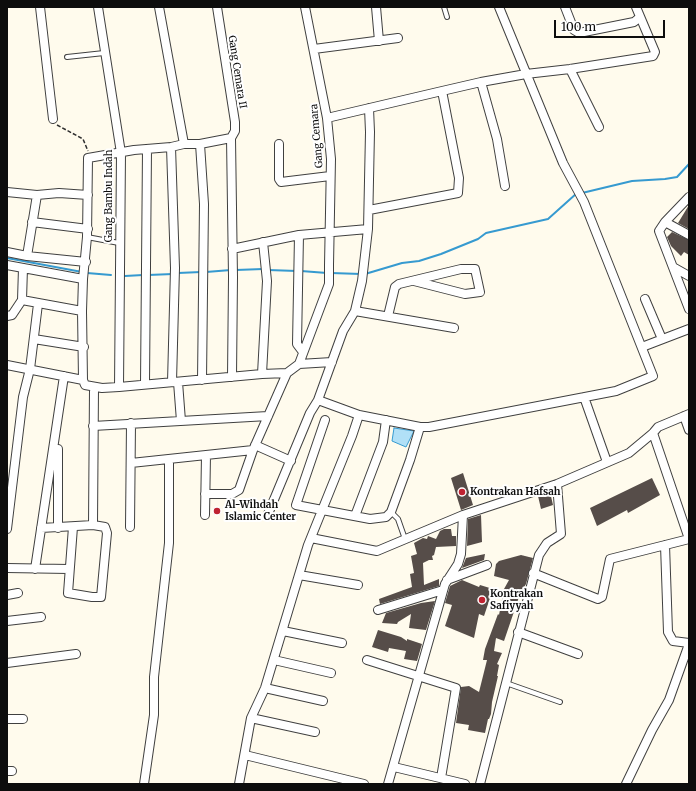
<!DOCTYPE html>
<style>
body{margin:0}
#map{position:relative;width:696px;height:791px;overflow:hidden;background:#fffbed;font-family:Merriweather,serif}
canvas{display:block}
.frame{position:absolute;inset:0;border:8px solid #0d0d0d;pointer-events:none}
.scale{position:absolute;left:554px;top:20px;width:111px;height:18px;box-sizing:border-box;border:2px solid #0d0d0d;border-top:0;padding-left:5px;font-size:12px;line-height:14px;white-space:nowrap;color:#0d0d0d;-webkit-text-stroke:3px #fff;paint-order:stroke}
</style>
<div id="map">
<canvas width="696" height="791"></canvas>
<div class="frame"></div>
<div class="scale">100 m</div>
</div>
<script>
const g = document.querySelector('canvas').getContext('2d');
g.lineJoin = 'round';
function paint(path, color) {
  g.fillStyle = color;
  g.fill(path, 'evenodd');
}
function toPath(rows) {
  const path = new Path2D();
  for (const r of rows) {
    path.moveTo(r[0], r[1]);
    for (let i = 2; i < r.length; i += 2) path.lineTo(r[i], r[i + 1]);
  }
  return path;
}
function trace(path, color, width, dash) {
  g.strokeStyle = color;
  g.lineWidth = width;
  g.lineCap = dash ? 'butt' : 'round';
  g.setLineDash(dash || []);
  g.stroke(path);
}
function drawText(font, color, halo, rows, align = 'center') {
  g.font = font + ' Merriweather,serif';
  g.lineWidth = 4;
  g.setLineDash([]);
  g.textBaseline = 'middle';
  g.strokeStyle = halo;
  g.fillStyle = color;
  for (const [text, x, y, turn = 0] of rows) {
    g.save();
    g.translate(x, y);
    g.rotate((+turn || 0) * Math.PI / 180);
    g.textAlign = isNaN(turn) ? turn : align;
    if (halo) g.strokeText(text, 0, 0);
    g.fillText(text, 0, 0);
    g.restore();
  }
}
const water = toPath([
 [394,428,414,431,406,447,392,441,394,428]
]);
paint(water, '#b1e0f7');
trace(water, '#369ad0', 1);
trace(toPath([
 [582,193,632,181,665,179,677,177,689,164],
 [7,258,82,272],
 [236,270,263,269],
 [268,270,297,271],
 [301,271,327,273],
 [206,272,231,270],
 [87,273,111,275],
 [178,273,201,272],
 [331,273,361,274],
 [365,274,402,263,419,261,441,254,478,239,486,233,548,219,577,193],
 [148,275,173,274],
 [125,276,143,275]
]), '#369ad0', 2);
paint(toPath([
 [689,205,689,229,678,223],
 [672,232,689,240,689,255,684,252,681,256,671,246,667,237],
 [463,473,473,505,461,510,451,478],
 [652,478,660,495,628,513,627,510,597,526,590,508],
 [550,492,553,505,541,509,538,496],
 [481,515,482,542,467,546,468,519],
 [444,529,451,529,452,536,456,536,456,546,436,547,434,555,432,556,433,560,429,560,423,563,424,585,439,579,439,586,380,604,379,599,412,587,410,574,414,573,411,556,417,554,414,543,423,538,427,539,428,536,436,539,440,531],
 [485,554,484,560,462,568,466,558],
 [521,555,533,558,526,584,520,594,504,641,496,638,494,651,502,653,497,664,499,665,497,676,498,676,492,702,491,714,489,719,488,719,485,733,468,730,469,725,456,723,461,687,469,686,479,692,487,660,483,660,485,649,498,614,499,615,504,589,509,580,494,576,496,564,499,561],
 [462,580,479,587,480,585,493,589,484,616,479,614,474,638,445,626,452,605,445,603,450,586],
 [435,601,426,630,409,628,411,614,398,622,397,624,382,623,386,613,421,603],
 [378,630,401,637,407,641,407,639,422,644,417,661,404,659,406,651,389,648,388,652,372,647]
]), '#564d49');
const service = toPath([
 [444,7,447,17],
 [67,57,104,53],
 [87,237,119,243],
 [391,512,398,519,405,539],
 [506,683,560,702]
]);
const minor = toPath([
 [40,7,53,119],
 [98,7,121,153,119,387],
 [159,7,184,144],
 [217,7,235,122,235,131,231,138],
 [376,7,379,41],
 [565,7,574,30,579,33,634,22,640,17],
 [314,49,398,38],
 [570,69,599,127],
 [327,118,442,91],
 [200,144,204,204,202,380],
 [279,144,279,179,281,182,330,176],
 [171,147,175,268,172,382],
 [505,186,497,139,481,82,526,74,570,69,653,56,655,52,636,7],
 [7,192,37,195,59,193,88,195],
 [369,210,458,193,459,178,442,91,481,82],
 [32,222,88,229],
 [665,222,689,197],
 [299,235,297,344,303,352],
 [689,235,665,222,659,231,689,309],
 [232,249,299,235,368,229],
 [7,252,27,256,86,262],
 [27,256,37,195],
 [7,265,83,279],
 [673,267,689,276],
 [23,268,22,300,82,311],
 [645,299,662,339],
 [355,311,454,328],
 [7,316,12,315,22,300],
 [388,316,395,287,399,284,461,269,475,269,480,292,465,294,414,281],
 [34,339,84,347],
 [642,347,689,329],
 [299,364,329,284,329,265,331,159,327,118,305,7],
 [7,365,83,380],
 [262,374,287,373],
 [232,377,233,277,231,138,200,144,184,144,171,147,134,150,88,158,87,237,83,279,82,311,83,380,85,385,102,388,119,387,262,374,267,281,263,242],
 [178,382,181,421],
 [145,384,147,149],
 [584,397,607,462],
 [318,400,359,415,420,427,429,427,616,391,653,376,584,202,563,163,499,7],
 [684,416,689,430],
 [325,420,296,505,370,519,386,517,391,512,410,460,420,427],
 [93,426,268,416],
 [653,433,689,539],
 [255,445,291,461],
 [131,463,253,450],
 [205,494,232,494,239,490,253,450,287,373,299,364,332,362],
 [268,514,310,413,318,400,343,331,355,311,362,281,368,229,370,132,369,108],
 [205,515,206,455],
 [355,516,383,442,386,420],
 [93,525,94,388],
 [130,527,131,423],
 [41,528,93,525,105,527,107,533,101,597,92,597,68,593,73,527],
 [58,528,58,449],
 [7,529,23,397,30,369,38,304],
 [311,538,377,551,463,515,557,484,629,453,653,433,658,427,689,414],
 [665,545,668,632,673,641,689,643],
 [7,568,69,569],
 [35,569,64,376],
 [533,573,598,599,602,597,610,559,689,539],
 [299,575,358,585],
 [447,580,487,565],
 [7,595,18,593],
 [378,610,443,590],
 [7,621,41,617],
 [283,631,342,643],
 [518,632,578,654],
 [274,660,331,673],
 [367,660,456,688,441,778],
 [7,663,76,654],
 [265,688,323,701],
 [251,718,315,732],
 [7,719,23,719],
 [245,755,364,784],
 [394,767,465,784],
 [7,771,12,771],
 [144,784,154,715,154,677,169,543,169,459],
 [239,784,251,718,265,688,308,545,352,436,359,415],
 [388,784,445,584,458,564,461,554,463,515],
 [480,784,539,555,547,543,561,534,557,484],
 [626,784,652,730,669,700,689,644]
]);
trace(service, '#404040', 6);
trace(minor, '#404040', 10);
trace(toPath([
 [57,125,83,139,88,151]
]), '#2f2f2f', 1.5, [4, 2]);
trace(service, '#fff', 4);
trace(minor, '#fff', 8);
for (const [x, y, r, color] of [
 [462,492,4,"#bf2231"],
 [217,511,4,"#bf2231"],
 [482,600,4,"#bf2231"]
]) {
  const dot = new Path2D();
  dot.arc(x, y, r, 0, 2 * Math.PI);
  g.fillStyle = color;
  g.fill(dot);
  trace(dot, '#fff', 1.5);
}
drawText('10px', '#0d0d0d', '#fff', [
 ["Gang Cemara II",237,72,81],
 ["Gang Cemara",317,136,-95],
 ["Gang Bambu Indah",109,196,-90]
]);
drawText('bold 10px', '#0d0d0d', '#fff', [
 ["Kontrakan Hafsah",470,492],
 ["Al-Wihdah",225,505],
 ["Islamic Center",225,517],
 ["Kontrakan",490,594],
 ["Safiyyah",490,606]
], 'left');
</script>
